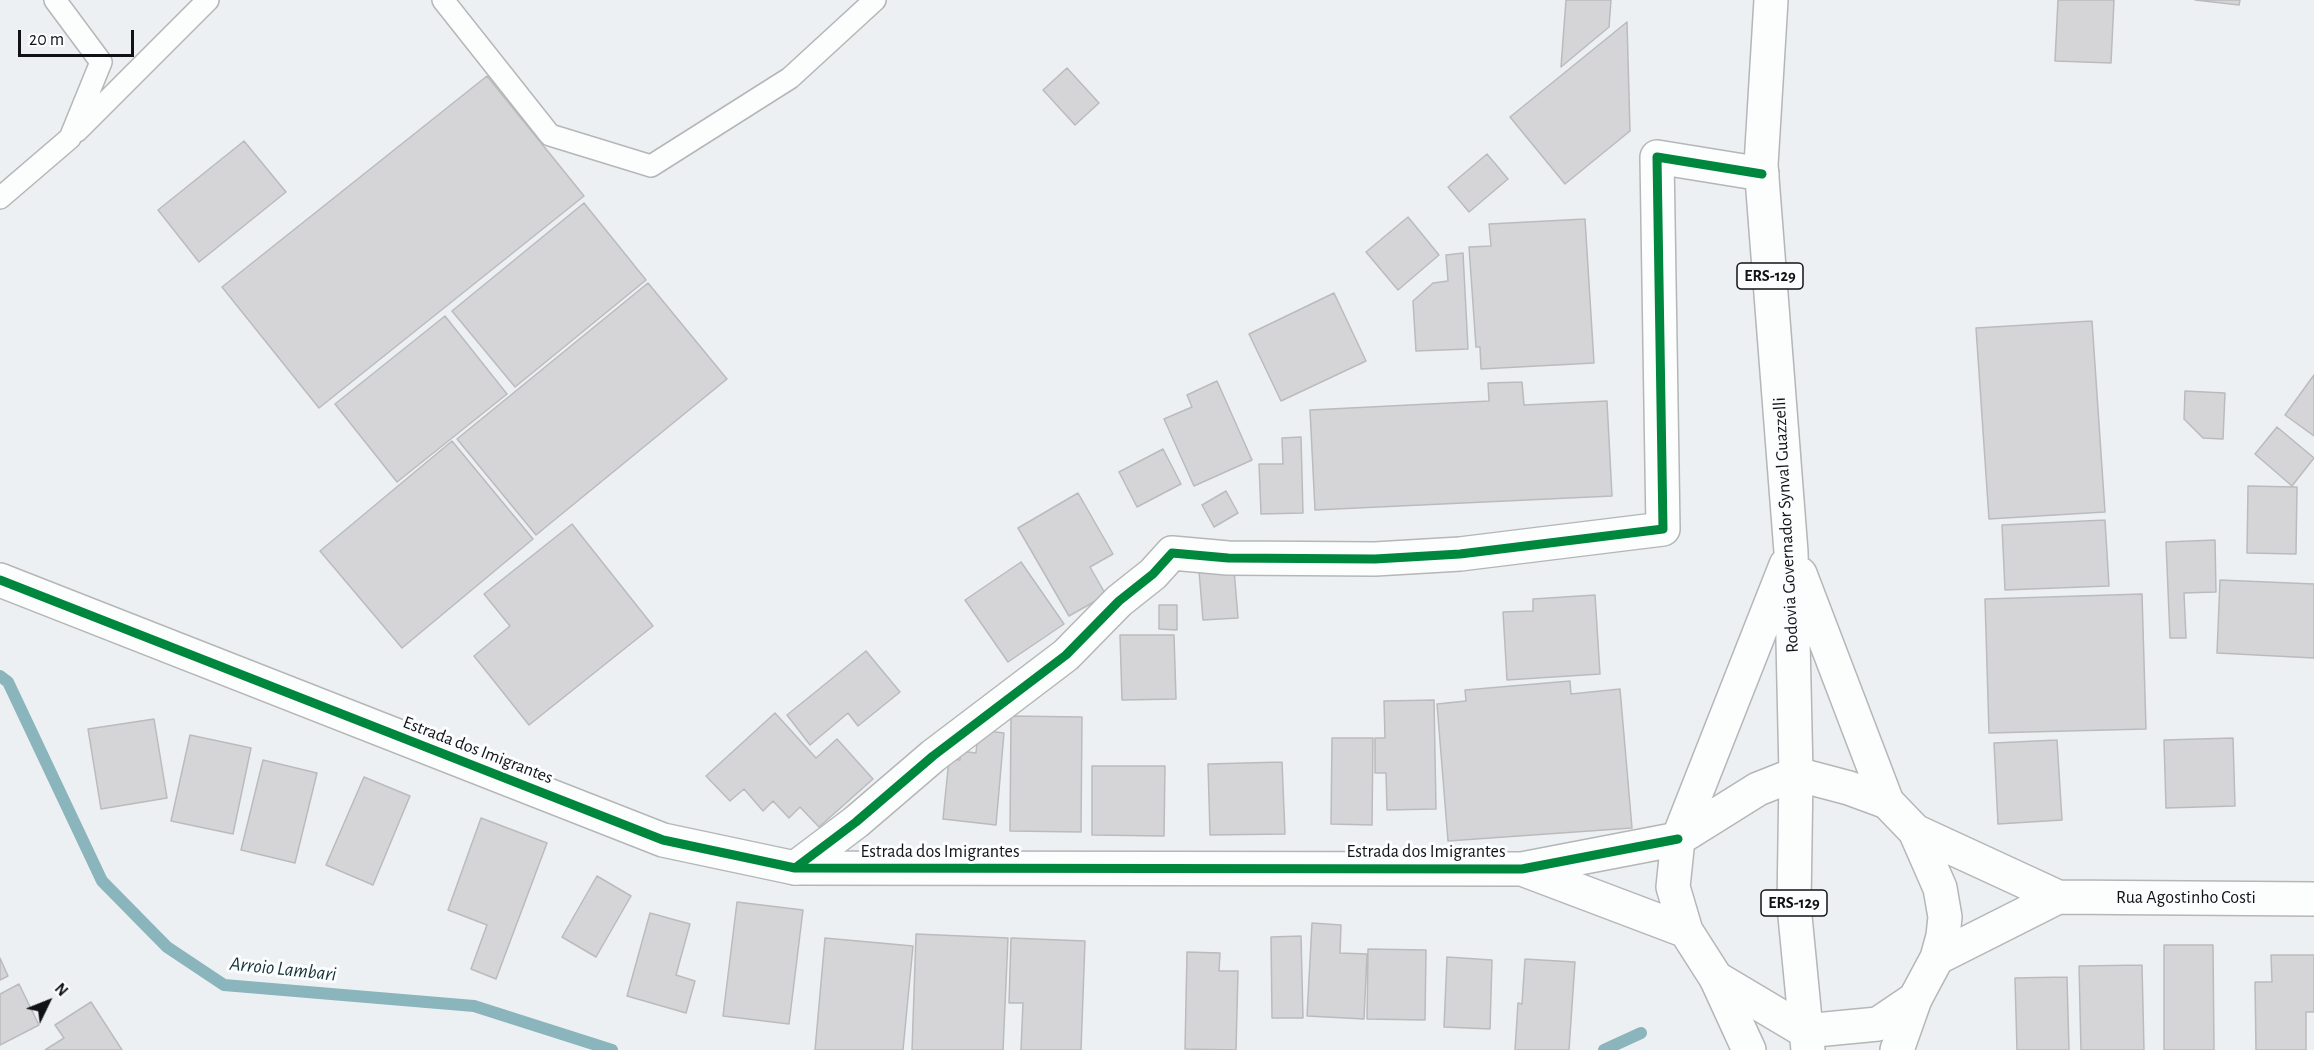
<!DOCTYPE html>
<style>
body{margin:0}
#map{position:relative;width:2314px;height:1050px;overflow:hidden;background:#edf0f2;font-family:"Alegreya Sans",sans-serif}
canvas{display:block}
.north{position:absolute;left:18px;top:972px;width:60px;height:60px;-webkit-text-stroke:4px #fbfdff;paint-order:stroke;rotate:47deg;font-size:16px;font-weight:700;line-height:24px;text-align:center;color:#111213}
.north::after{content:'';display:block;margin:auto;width:21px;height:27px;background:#111213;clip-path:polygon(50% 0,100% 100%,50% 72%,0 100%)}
.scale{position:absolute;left:18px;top:30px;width:116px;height:27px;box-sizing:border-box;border:3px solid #111213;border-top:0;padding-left:8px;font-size:18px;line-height:21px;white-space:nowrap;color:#111213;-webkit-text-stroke:4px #fbfdff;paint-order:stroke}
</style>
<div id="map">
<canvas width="2314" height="1050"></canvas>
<div class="north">N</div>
<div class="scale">20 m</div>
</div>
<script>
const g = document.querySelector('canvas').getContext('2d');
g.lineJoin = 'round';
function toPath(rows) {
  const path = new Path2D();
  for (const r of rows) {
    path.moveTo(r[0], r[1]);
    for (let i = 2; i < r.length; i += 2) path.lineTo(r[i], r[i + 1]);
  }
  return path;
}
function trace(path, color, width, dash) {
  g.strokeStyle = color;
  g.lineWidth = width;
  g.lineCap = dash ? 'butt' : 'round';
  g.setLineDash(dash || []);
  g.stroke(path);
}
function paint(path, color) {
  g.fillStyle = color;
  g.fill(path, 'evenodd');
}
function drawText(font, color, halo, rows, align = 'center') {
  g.font = font + ' "Alegreya Sans",sans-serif';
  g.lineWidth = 6;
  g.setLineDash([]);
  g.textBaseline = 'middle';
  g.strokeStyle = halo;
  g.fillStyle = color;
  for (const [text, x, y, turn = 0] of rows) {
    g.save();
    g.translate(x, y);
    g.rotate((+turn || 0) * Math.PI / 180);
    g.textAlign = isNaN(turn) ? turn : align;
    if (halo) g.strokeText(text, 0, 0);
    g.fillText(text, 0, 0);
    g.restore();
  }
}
trace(toPath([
 [0,676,8,682,102,881,167,947,224,985,474,1006,612,1050],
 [1604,1050,1641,1033]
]), '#8bb5bc', 12);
const building = toPath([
 [1566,0,1611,0,1609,27,1561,67,1566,0],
 [2058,0,2114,0,2111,63,2055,61,2058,0],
 [2195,0,2240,0,2239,5,2195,0],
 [1627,22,1630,131,1565,184,1510,117,1627,22],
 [1067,68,1099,103,1075,125,1043,90,1067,68],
 [487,76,584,196,319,408,222,287,487,76],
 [244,141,286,192,199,262,158,210,244,141],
 [1487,154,1508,179,1469,212,1448,187,1487,154],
 [584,203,646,280,515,387,452,311,584,203],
 [1408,217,1439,255,1398,290,1366,252,1408,217],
 [1585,219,1594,363,1481,369,1480,347,1476,347,1469,247,1491,246,1489,224,1585,219],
 [1463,253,1468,349,1416,351,1413,301,1433,283,1448,281,1446,255,1463,253],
 [648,283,727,379,536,535,457,439,648,283],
 [1334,293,1366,361,1281,401,1249,334,1334,293],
 [445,316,507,394,397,482,335,404,445,316],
 [2092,321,2105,512,1989,519,1976,328,2092,321],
 [2314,375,2314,436,2285,415,2314,375],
 [1217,381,1252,460,1194,486,1164,419,1192,407,1187,395,1217,381],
 [1522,382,1524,405,1607,401,1612,496,1315,510,1310,410,1489,401,1488,383,1522,382],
 [2185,391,2225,393,2223,439,2203,438,2184,419,2185,391],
 [2277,427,2314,458,2292,486,2255,454,2277,427],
 [1301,437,1303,513,1261,514,1259,464,1283,464,1282,438,1301,437],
 [452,441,533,539,402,648,320,551,452,441],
 [1163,449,1181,484,1137,507,1119,472,1163,449],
 [2248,486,2297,487,2296,554,2247,553,2248,486],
 [1226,491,1238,513,1214,527,1202,505,1226,491],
 [1078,493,1113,554,1090,567,1106,595,1069,616,1018,528,1078,493],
 [2105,520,2109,586,2005,590,2002,525,2105,520],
 [572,524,653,626,529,725,474,656,510,626,484,594,572,524],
 [2215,540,2216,592,2184,593,2186,638,2170,638,2166,542,2215,540],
 [1021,562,1064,624,1008,662,965,600,1021,562],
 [1234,569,1238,618,1203,620,1199,571,1234,569],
 [2220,580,2314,584,2314,658,2217,653,2220,580],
 [2142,594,2146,729,1989,733,1985,599,2142,594],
 [1595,595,1600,674,1507,680,1503,612,1533,611,1533,599,1595,595],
 [1159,605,1177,605,1177,630,1159,629,1159,605],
 [1120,635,1174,635,1176,699,1122,700,1120,635],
 [866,651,900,692,858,726,848,713,810,745,787,715,866,651],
 [1570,681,1571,694,1620,689,1632,828,1448,841,1437,704,1466,701,1465,690,1570,681],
 [1434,700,1436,809,1387,810,1386,773,1375,773,1375,738,1385,738,1384,701,1434,700],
 [775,713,816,758,837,739,873,779,819,827,800,807,789,818,773,801,763,811,744,789,730,801,706,776,775,713],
 [1011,716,1082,717,1081,832,1010,831,1011,716],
 [154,719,167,798,101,809,88,729,154,719],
 [978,730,1004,733,996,825,943,819,949,759,960,760,961,751,976,753,978,730],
 [190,735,251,748,233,834,171,821,190,735],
 [1332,738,1373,738,1372,825,1331,824,1332,738],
 [2233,738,2235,806,2166,808,2164,740,2233,738],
 [2057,740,2062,820,1998,824,1994,743,2057,740],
 [263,760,317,773,295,863,241,850,263,760],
 [1282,762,1285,834,1210,835,1208,764,1282,762],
 [1092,766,1165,766,1164,836,1092,835,1092,766],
 [364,777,410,796,373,885,326,865,364,777],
 [481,818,547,843,496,979,471,969,487,925,448,910,481,818],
 [597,876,631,896,596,957,562,937,597,876],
 [737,902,803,910,789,1024,723,1016,737,902],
 [650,913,690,924,676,975,695,981,686,1013,627,996,650,913],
 [1312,923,1341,925,1340,953,1367,954,1364,1019,1307,1016,1312,923],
 [916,934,1008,938,1003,1050,912,1050,916,934],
 [1301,936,1303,1018,1272,1018,1271,937,1301,936],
 [825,938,913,946,903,1050,815,1050,825,938],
 [1011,938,1085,941,1081,1050,1021,1050,1023,1003,1009,1003,1011,938],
 [2164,945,2213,945,2214,1050,2164,1050,2164,945],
 [1368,949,1426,950,1425,1020,1367,1019,1368,949],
 [1187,952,1220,953,1219,971,1238,971,1236,1050,1185,1049,1187,952],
 [2271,955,2314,955,2314,1012,2306,1012,2306,1050,2256,1050,2255,982,2272,982,2271,955],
 [1447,957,1492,960,1490,1029,1444,1027,1447,957],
 [0,958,8,976,0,980,0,958],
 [1525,959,1575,962,1569,1050,1515,1050,1518,1003,1522,1004,1525,959],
 [2142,965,2144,1050,2081,1050,2079,966,2142,965],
 [2067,977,2069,1050,2017,1050,2015,978,2067,977],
 [19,984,39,1025,0,1045,0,994,19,984],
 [91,1002,122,1050,45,1050,64,1038,55,1025,91,1002]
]);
paint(building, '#d5d5d7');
trace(building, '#bbbbbd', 1.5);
const lane = toPath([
 [443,0,550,135,651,166,790,78,875,0],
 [77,131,208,0],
 [0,198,70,138,101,62,55,0]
]);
const street = toPath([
 [795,868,856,822,933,756,1066,655,1119,601,1153,574,1172,553,1228,558,1375,559,1460,554,1663,529,1657,157,1762,174]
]);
const secondary = toPath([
 [0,580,663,840,795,868,1522,869,1678,839],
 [1915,831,1940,888,1945,917,1943,936,1937,958,1915,999,1878,1024,1805,1031,1716,978,1686,931,1673,887,1678,839,1758,789,1796,774,1849,788,1887,802,1915,831,2058,897,2314,899],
 [1522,869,1686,931],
 [1937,958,2058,897]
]);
const primary = toPath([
 [1771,0,1761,165,1791,552,1796,774,1794,906,1808,1050],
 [1800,574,1887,802],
 [1678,839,1786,565],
 [1716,978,1749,1050],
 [1897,1050,1915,999]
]);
trace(lane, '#b4b6b7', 24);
trace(street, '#b4b6b7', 36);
trace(secondary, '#b4b6b7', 36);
trace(primary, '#b4b6b7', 36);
trace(lane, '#fcfdfd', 21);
trace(street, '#fcfdfd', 33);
trace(secondary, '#fcfdfd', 33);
trace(primary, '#fcfdfd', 33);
trace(toPath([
 [0,580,663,840,795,868,1522,869,1678,839],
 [795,868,856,822,933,756,1066,655,1119,601,1153,574,1172,553,1228,558,1375,559,1460,554,1663,529,1657,157,1762,174]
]), '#00873e', 9);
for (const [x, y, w] of [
 [1770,276,66],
 [1794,903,66]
]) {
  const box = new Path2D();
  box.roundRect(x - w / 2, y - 13, w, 26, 4.5);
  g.fillStyle = '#fbfdff';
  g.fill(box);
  trace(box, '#111213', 1.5);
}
drawText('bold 16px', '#111213', null, [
 ["ERS-129",1770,276],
 ["ERS-129",1794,903]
]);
drawText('18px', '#111213', '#fbfdff', [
 ["Rodovia Governador Synval Guazzelli",1786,525,-93],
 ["Estrada dos Imigrantes",478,750,21],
 ["Estrada dos Imigrantes",940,852],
 ["Estrada dos Imigrantes",1426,852],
 ["Rua Agostinho Costi",2186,898]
]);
drawText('italic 20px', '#133136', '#fbfdff', [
 ["Arroio Lambari",283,969,6]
]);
</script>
